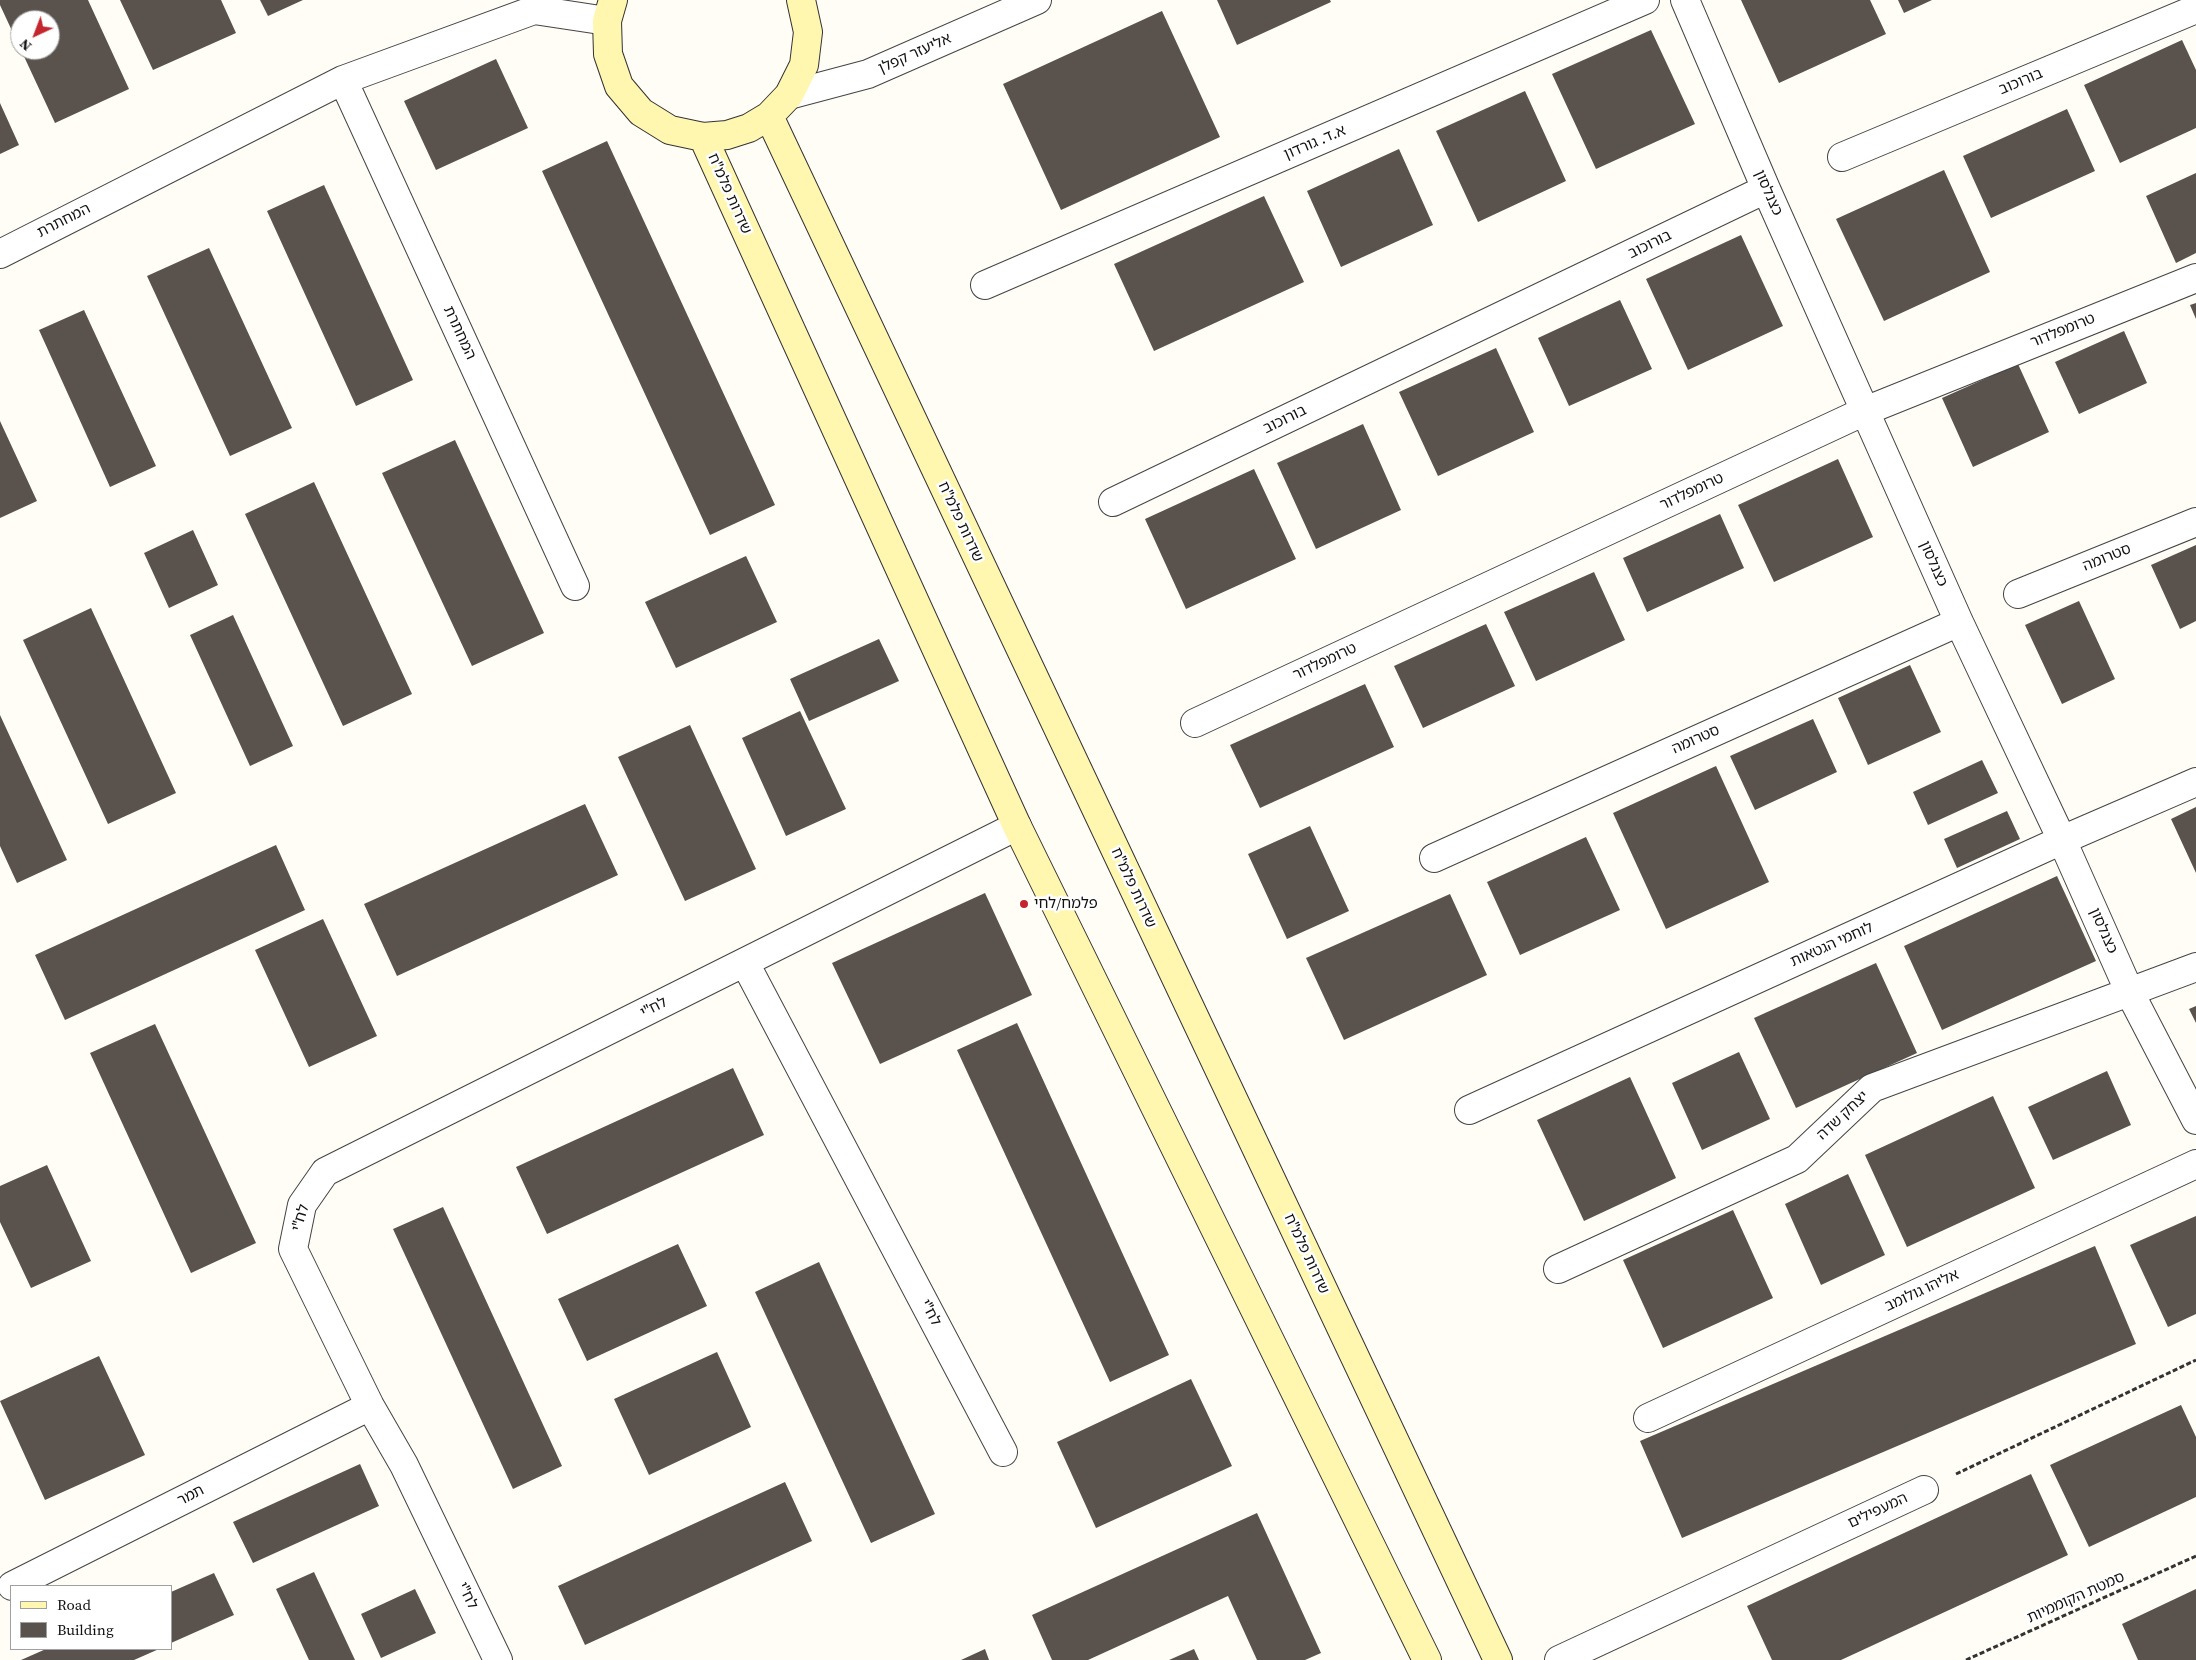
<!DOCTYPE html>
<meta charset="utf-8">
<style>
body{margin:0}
#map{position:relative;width:2196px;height:1660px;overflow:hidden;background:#fffdf5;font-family:"Source Serif 4",serif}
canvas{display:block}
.legend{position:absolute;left:10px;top:1585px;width:162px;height:65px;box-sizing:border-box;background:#fff;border:1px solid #a0a0a0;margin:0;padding:6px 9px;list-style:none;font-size:15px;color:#111}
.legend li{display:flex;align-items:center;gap:10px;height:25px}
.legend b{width:25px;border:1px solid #a0a0a0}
.north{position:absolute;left:10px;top:10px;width:50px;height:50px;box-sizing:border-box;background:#fff;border:1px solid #a0a0a0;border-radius:50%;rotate:223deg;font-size:14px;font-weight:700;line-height:20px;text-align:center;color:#111}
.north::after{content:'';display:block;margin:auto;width:18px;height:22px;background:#c4262e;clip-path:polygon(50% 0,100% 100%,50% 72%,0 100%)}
</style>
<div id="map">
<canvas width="2196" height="1660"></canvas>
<ul class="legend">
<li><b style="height:6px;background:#fff6b0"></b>Road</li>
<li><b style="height:14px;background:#5a524d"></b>Building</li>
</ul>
<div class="north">N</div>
</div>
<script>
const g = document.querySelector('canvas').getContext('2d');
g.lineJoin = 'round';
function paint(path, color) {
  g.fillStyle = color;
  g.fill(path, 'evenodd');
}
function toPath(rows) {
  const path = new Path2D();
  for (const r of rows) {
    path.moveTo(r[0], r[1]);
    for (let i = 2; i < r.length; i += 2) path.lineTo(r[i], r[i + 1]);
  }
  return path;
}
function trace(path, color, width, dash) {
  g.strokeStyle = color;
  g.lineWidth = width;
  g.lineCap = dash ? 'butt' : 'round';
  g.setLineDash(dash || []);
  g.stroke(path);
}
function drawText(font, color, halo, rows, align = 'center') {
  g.font = font + ' "Source Serif 4","Noto Sans Hebrew",serif';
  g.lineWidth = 5;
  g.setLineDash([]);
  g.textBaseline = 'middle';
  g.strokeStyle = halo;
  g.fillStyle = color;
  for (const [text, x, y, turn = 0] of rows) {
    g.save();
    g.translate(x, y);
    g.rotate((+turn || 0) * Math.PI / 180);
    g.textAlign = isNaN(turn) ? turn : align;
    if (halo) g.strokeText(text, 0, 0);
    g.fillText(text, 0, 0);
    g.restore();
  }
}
paint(toPath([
 [0,0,88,0,129,89,55,123,21,50,50,50,50,20,20,20,20,48,0,5],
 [120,0,221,0,236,33,153,70],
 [260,0,303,0,268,16],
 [1217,0,1330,0,1331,2,1237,45],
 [1741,0,1870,0,1886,34,1779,83],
 [1898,0,1932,0,1904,13],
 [1162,11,1220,137,1061,210,1003,84],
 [1651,30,1695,124,1596,169,1552,74],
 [2182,40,2196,70,2196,128,2120,163,2084,85],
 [496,59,528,128,436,170,404,101],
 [1525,91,1566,181,1478,222,1436,131],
 [0,103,19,145,0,154],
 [2067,109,2095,171,1991,218,1963,156],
 [607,141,775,505,710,535,542,171],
 [1399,149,1433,225,1341,267,1307,191],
 [1944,170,1990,272,1884,321,1836,219],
 [2196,173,2196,253,2176,263,2146,196],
 [324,185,413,380,356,406,267,211],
 [1264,196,1304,282,1154,351,1114,264],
 [1741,235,1783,326,1688,370,1646,279],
 [209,248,292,428,230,456,147,276],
 [1620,300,1652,369,1569,406,1538,338],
 [2196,303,2196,319,2190,305],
 [84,310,156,466,110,487,39,330],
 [2124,331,2147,383,2079,414,2055,362],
 [1496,348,1534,432,1438,476,1399,392],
 [2018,364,2049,432,1973,467,1942,398],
 [0,421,37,501,0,518],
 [1363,424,1401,510,1316,549,1277,463],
 [455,440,544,633,472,666,382,473],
 [1838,459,1873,537,1774,582,1738,505],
 [1254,469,1296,559,1186,609,1145,519],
 [314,482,412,694,343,726,245,514],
 [1720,514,1744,568,1647,612,1623,558],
 [193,530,218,585,169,608,144,553],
 [2196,545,2196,621,2180,629,2151,565],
 [746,556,777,622,676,668,645,602],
 [1594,572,1625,640,1536,681,1504,612],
 [2079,601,2115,679,2062,704,2025,625],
 [91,608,176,793,108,824,23,640],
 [233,615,293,746,250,766,190,635],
 [1486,624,1515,686,1423,728,1394,666],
 [879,639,899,681,809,721,790,679],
 [1910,665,1941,732,1868,765,1838,698],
 [1365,684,1394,747,1260,808,1230,745],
 [800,711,846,809,786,836,742,738],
 [0,715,67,860,17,883,0,846],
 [1813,719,1837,772,1755,810,1730,756],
 [690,725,756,869,685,901,618,757],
 [1982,760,1998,793,1928,825,1913,792],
 [1716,766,1769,882,1666,929,1613,813],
 [585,804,618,875,397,976,364,904],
 [2196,807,2196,873,2171,819],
 [2007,811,2020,839,1957,868,1944,839],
 [1310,826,1349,911,1287,939,1248,854],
 [1586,837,1620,910,1520,955,1487,882],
 [276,845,305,910,65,1020,35,955],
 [2057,876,2096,961,1942,1030,1904,946],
 [985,893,1032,995,880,1064,832,963],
 [1450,894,1487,975,1344,1040,1306,958],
 [323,919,377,1036,309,1067,255,950],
 [1876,963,1917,1053,1796,1108,1754,1018],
 [2196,1006,2196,1023,2189,1009],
 [1017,1023,1169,1355,1110,1382,957,1050],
 [155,1024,256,1243,191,1273,90,1053],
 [1739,1052,1770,1119,1702,1150,1672,1083],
 [733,1068,764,1135,547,1234,516,1167],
 [2107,1071,2131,1125,2053,1160,2028,1107],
 [1630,1077,1676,1178,1584,1221,1537,1120],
 [1993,1096,2035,1188,1907,1247,1865,1155],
 [47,1165,91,1261,31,1288,0,1222,0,1186],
 [1848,1174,1885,1255,1821,1285,1785,1204],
 [443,1207,562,1466,513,1489,393,1229],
 [1733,1210,1773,1298,1663,1348,1623,1260],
 [2196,1216,2196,1314,2168,1327,2130,1245],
 [678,1244,707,1306,587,1361,558,1299],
 [2095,1246,2136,1344,1682,1538,1640,1441],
 [819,1262,935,1514,871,1543,755,1292],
 [717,1352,751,1427,649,1475,614,1399],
 [99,1356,145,1455,45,1500,0,1401],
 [1191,1379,1232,1466,1096,1528,1057,1442],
 [2181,1405,2196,1437,2196,1497,2089,1547,2050,1465],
 [360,1464,379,1506,253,1563,233,1522],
 [2031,1474,2068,1555,1841,1660,1772,1660,1747,1606],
 [785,1482,812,1541,585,1645,558,1586],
 [1257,1513,1321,1653,1305,1660,1257,1660,1228,1596,1088,1660,1052,1660,1032,1615],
 [314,1572,355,1660,309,1660,276,1589],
 [214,1573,234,1615,171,1643,171,1592],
 [415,1589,436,1633,381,1658,361,1614],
 [2196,1589,2196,1660,2138,1660,2122,1624],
 [46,1649,159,1649,134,1660,21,1660],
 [985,1649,989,1660,961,1660],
 [1194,1649,1199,1660,1169,1660]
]), '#5a524d');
const street = toPath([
 [1685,0,1766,189,1959,622,2062,840,2130,993,2196,1120],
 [343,80,575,586],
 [789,95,868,74,1037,0],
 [1842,157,2196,9],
 [0,254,343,80,534,10,607,21],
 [985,285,1645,0],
 [1113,502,1766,189],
 [2018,594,2196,522],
 [1195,723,1865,411,2196,278],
 [1434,858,1959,622],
 [745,963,1003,1452],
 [1469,1110,2062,840,2196,782],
 [1558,1269,1797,1159,1872,1088,2196,967],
 [1648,1418,2196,1164],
 [12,1586,370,1406],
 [498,1660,404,1465,370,1406,293,1249,302,1205,325,1172,1017,826],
 [1559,1660,1924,1490]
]);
const secondary = toPath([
 [613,0,607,21,608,54,619,86,641,112,670,130,703,137,727,135,749,128,769,116,789,95,804,65,808,32,801,0],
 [769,116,1498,1660],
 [703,137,1017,826,1427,1660]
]);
trace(street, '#444', 30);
trace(secondary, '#333', 30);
trace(toPath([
 [1956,1474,2196,1360],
 [1966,1660,2196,1556]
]), '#333', 3, [5, 2.5]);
trace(street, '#fff', 28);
trace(secondary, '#fff6b0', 28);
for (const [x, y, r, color] of [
 [1024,904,5,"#c4262e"]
]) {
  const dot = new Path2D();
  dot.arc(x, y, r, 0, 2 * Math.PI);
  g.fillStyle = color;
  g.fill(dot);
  trace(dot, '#fff', 2);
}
drawText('15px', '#111', '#fff', [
 ["אליעזר קפלן",915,54,-24],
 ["בורוכוב",2021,82,-23],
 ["א.ד. גורדון",1315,143,-23],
 ["כצנלסון",1768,193,66],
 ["שדרות פלמ\"ח",729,194,66],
 ["המחתרת",64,221,-27],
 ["בורוכוב",1650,245,-26],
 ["טרומפלדור",2063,331,-22],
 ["המחתרת",459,333,65],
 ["בורוכוב",1285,420,-26],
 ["טרומפלדור",1692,492,-25],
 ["שדרות פלמ\"ח",960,522,65],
 ["סטרומה",2107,558,-22],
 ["כצנלסון",1933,564,66],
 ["טרומפלדור",1325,662,-25],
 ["סטרומה",1696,740,-24],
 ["שדרות פלמ\"ח",1133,888,65],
 ["כצנלסון",2103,931,66],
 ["לוחמי הגטאות",1832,945,-24],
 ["לח\"י",654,1008,-27],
 ["יצחק שדה",1843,1116,-43],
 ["לח\"י",301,1218,-73],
 ["שדרות פלמ\"ח",1306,1254,65],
 ["אליהו גולומב",1922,1291,-25],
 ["לח\"י",930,1313,62],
 ["תמר",191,1496,-27],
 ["המעפילים",1878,1511,-25],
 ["לח\"י",467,1596,64],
 ["סמטת הקוממיות",2076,1598,-24]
]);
drawText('15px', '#111', '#fff', [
 ["פלמח/לחי",1034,904]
], 'left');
</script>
